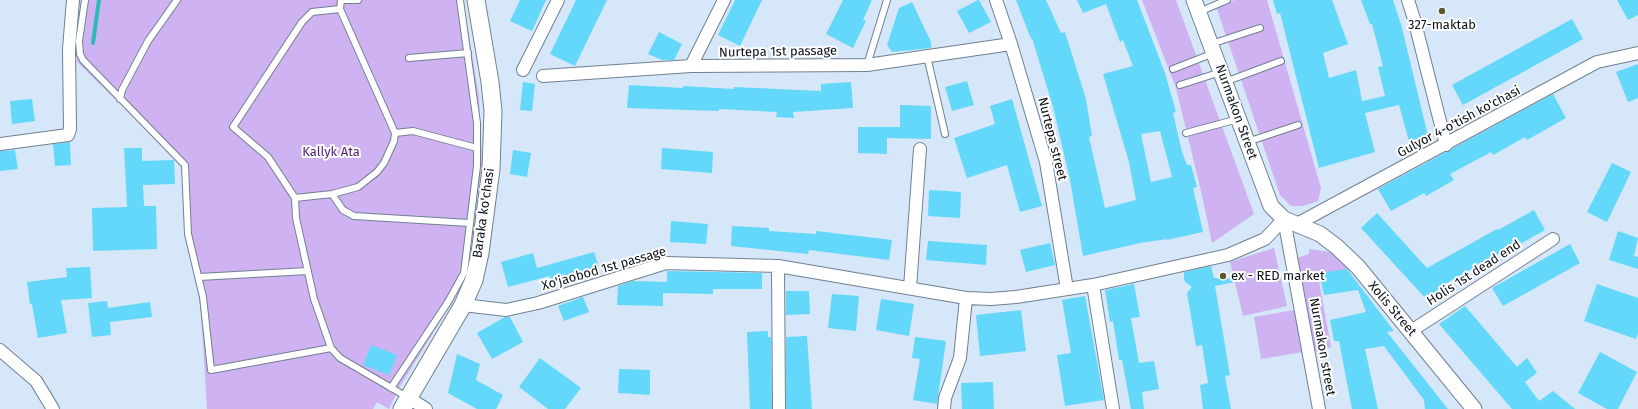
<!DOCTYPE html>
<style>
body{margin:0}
canvas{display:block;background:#d5e7f9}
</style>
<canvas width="1638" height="409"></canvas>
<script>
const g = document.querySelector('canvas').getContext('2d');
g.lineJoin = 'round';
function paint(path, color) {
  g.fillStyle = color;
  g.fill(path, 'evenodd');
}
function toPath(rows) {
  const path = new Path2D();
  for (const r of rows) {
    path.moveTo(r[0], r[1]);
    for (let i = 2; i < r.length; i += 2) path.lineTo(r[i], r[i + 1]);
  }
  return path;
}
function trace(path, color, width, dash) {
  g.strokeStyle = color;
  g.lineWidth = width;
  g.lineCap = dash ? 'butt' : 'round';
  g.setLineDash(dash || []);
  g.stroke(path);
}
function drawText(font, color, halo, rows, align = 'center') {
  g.font = font + ' "Fira Sans",sans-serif';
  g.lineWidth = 4;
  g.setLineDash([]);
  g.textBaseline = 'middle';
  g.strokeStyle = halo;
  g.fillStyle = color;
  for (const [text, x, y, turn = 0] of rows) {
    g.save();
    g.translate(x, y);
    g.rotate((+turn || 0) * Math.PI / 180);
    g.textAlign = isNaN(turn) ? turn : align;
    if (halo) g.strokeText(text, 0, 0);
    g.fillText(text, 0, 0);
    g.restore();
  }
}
paint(toPath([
 [81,0,463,0,479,97,482,165,465,276,451,304,399,388,389,409,377,402,373,409,207,409,201,313,183,165,77,62,75,42],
 [1142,0,1176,0,1254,214,1212,243,1201,191,1176,88],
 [1235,0,1267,0,1321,188,1318,201,1303,206,1291,206,1280,195,1216,6],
 [1274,248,1287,306,1243,316,1230,262],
 [1309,249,1336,253,1351,269,1318,275,1331,347,1314,352,1297,258,1309,254],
 [1295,310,1303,352,1261,359,1254,317]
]), '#ceb2f1');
trace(toPath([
 [93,43,99,0]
]), '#2cbbb6', 4);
paint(toPath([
 [520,0,546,0,532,31,510,21],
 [576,0,607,0,575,66,550,54],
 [735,0,762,0,740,46,718,35],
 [843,0,872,0,863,20,866,21,853,48,826,34],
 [978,0,979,0,991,22,969,33,957,11],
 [1016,0,1046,0,1061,33,1065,32,1086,99,1092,136,1089,137,1105,208,1136,200,1129,162,1103,74,1133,66,1123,40,1120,42,1106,4,1083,13,1077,0,1137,0,1165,73,1176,112,1173,113,1182,152,1187,165,1191,165,1197,187,1193,188,1203,232,1167,240,1167,239,1140,243,1083,256,1070,180,1053,107,1032,38,1031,39],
 [1160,131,1172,177,1151,182,1141,134],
 [1273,0,1332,0,1348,44,1323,53,1329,78,1356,70,1362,101,1385,96,1378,67,1383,66,1372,24,1370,24,1361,0,1393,0,1401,24,1430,144,1411,149,1399,105,1365,113,1375,152,1319,168,1280,13,1277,14],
 [1617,0,1638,0,1638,15,1628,20],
 [912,2,931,42,931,48,892,52,887,45,899,8],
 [1572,19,1583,39,1463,105,1452,85],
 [659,32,682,44,674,60,662,60,648,54],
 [1638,64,1638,98,1628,102,1616,72],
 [967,81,974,105,952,111,945,87],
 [523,82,535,84,532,111,520,110],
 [851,82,853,108,793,112,794,118,776,117,777,112,719,109,719,111,627,108,629,85,683,88,683,86,734,89,734,87,821,91,821,84],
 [1553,94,1566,118,1527,140,1525,137,1493,155,1491,152,1450,174,1454,180,1426,196,1424,193,1391,211,1378,189],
 [32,99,35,121,12,124,10,101],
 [1012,99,1042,206,1020,212,1007,165,967,178,954,138,995,124,990,106],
 [900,105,931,106,931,139,887,138,887,154,858,153,858,127,900,127],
 [70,142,71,165,55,166,53,144],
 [124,148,142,148,142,161,174,160,175,184,143,185,144,206,156,206,157,249,93,251,92,208,127,207],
 [662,148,713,152,712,173,661,169],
 [15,150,18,169,0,171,0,151],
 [513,150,531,153,527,177,510,174],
 [1612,163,1631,172,1607,222,1587,212],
 [929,190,961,192,960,218,928,216],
 [1534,210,1545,230,1522,243,1521,242,1445,284,1427,300,1361,228,1377,213,1427,268,1497,229,1498,230],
 [671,221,708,224,706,244,670,242],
 [732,226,769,228,769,231,816,234,816,231,892,240,889,260,809,250,808,254,731,246],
 [1618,231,1638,238,1634,256,1638,257,1638,269,1609,260],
 [928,241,987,245,986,265,926,260],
 [1050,243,1055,265,1026,272,1020,250],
 [1570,244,1580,263,1503,306,1492,288],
 [594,252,599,267,551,281,550,276,508,287,501,262,533,253,537,268],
 [1211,266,1214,278,1235,279,1235,282,1215,286,1230,375,1225,376,1231,409,1203,409,1200,385,1208,383,1202,345,1196,346,1187,293,1192,287,1185,282,1184,278,1184,272],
 [90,267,92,298,61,300,67,333,38,338,32,304,30,304,27,282,67,277,66,268],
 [1347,269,1394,331,1387,332,1448,409,1425,409,1424,400,1384,346,1365,349,1378,409,1352,409,1339,341,1334,341,1330,320,1366,312,1358,290,1324,295,1319,273],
 [667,271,762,273,762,289,713,289,713,294,663,293,663,306,617,305,618,286,633,281,667,282],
 [1134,284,1140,317,1131,318,1139,363,1154,361,1159,389,1142,392,1144,409,1131,409,1122,360,1119,360,1113,321,1110,322,1105,290],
 [1597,284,1638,298,1638,333,1636,339,1584,321],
 [786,291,809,291,810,314,786,315],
 [832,294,859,296,856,331,828,328],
 [1085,296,1104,400,1065,406,1057,355,1071,353,1062,300],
 [583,297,589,312,564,321,558,306],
 [881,299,914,304,909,336,876,330],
 [107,301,108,308,150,302,152,317,110,322,111,335,92,337,88,303],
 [1465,306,1517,367,1527,358,1537,373,1525,382,1539,401,1553,391,1575,409,1512,409,1439,324],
 [1021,310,1026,351,980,356,976,315],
 [505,317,510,317,523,342,492,359,477,333],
 [768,331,768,337,771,337,772,409,750,409,747,332],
 [807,336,812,409,786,409,786,337],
 [915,337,946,341,937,404,913,400,920,359,912,358],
 [371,345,397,355,389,375,363,365],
 [1600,352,1637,372,1618,409,1607,409,1578,393],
 [457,354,480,364,476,380,503,395,496,409,477,409,448,393],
 [540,358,581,388,565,409,548,409,519,387],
 [619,369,650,370,650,395,618,393],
 [993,382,994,409,962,409,961,383]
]), '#63d8fa');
const service = toPath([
 [85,0,79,41,80,54,83,60,185,165,188,234,203,297,211,370,331,348],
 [341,0,340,9,395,133,394,141,384,163,377,172,358,187,332,194,295,198,296,218,314,299,331,348,340,358,407,397],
 [341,0,358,0],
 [1199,12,1227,0],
 [1211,44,1260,28],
 [927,56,945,134],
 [409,58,468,53],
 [867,65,887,0],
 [1173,69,1214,53],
 [1225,82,1281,61],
 [1180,85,1221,72],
 [120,99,122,90,148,41,177,0],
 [395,133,413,131,477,148],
 [1186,133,1238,119],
 [1247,142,1298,125],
 [332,194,343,210,354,216,469,223],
 [295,198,268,157,233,127,302,22,312,12,340,9],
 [199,277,308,271],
 [391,388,448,302,464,273,477,166,477,123,460,0]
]);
const minor = toPath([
 [996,0,1011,44,1046,162,1067,289],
 [1408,0,1414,19,1446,145],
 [691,66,724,0],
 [523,70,558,0],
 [543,76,691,66,867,65,1011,44],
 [0,144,68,135,70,129,69,49,73,0],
 [1284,219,1319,409],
 [1297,224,1597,62,1638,53],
 [778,266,779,409],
 [1093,285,1113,409],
 [910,288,920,149],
 [463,305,506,310,538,303,666,263,778,266,966,298,991,299,1016,297,1093,285,1228,255,1265,239,1284,219],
 [1411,331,1553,239],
 [0,350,36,381,53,409],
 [409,398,426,409],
 [944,409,945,398,960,358,966,298]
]);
const tertiary = toPath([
 [1194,0,1271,206,1284,219,1320,234,1337,247,1358,267,1474,409]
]);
const secondary = toPath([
 [402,409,463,305,474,280,480,253,491,169,493,111,490,82,476,0]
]);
trace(service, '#708090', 8);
trace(minor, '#708090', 14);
trace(tertiary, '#708090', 17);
trace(secondary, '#708090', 19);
trace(service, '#fff', 6);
trace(minor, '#fff', 12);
trace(tertiary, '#fff', 15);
trace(secondary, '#fff', 17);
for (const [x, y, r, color] of [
 [1442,11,4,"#5b5926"],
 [1223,276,4,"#5b5926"]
]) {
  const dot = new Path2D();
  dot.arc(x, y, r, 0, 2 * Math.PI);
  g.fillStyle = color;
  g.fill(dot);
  trace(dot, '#fff', 1.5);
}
drawText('13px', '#0b1117', '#fff', [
 ["327-maktab",1442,25],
 ["ex - RED market",1231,276,"left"]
]);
drawText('13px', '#0b1117', '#fff', [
 ["Nurtepa 1st passage",778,52,-1],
 ["Nurmakon Street",1236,112,70],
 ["Gulyor 4-o'tish ko'chasi",1459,122,-28],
 ["Nurtepa street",1052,139,76],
 ["Baraka ko'chasi",484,213,-82],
 ["Xo'jaobod 1st passage",604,269,-16],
 ["Holis 1st dead end",1474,273,-33],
 ["Xolis Street",1392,309,50],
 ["Nurmakon street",1322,347,80]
]);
drawText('13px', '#4e1e77', '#fff', [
 ["Kallyk Ata",331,152]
]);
</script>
